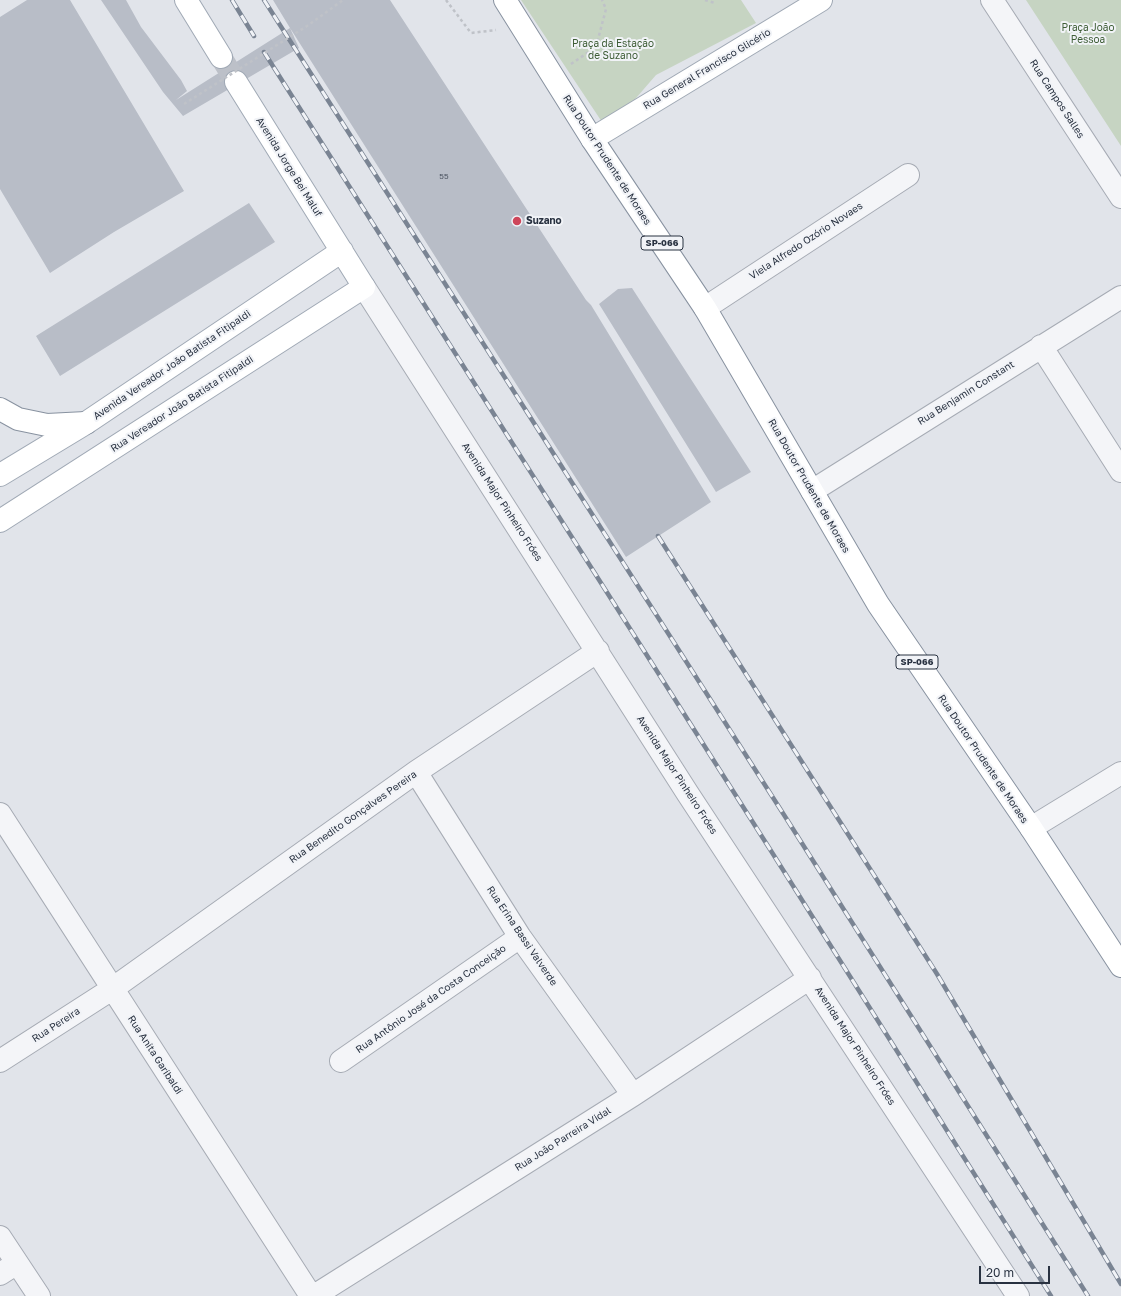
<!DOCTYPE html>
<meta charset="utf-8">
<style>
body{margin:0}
#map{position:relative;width:1121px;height:1296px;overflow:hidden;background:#e1e4ea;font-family:"Golos Text",sans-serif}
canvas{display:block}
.scale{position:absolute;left:979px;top:1266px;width:71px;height:18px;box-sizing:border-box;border:2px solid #293241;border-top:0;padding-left:5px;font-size:12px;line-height:14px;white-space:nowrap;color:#293241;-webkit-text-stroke:3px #f1f3f7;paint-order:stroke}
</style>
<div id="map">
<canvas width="1121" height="1296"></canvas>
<div class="scale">20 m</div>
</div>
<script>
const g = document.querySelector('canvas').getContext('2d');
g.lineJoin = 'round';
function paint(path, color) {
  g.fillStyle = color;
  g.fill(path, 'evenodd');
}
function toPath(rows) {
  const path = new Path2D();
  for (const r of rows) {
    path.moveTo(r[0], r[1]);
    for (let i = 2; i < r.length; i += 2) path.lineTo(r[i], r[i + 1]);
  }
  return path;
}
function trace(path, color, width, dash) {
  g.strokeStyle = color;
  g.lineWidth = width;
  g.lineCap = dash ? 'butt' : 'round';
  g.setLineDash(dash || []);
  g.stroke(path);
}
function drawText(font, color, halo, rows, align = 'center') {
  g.font = font + ' "Golos Text",sans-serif';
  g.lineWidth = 4;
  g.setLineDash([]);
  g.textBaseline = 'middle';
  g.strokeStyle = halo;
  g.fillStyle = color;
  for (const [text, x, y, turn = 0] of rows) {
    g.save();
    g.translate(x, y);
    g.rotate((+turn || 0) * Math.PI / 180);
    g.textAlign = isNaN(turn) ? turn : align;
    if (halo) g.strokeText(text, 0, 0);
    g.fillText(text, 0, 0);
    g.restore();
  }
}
paint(toPath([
 [521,0,741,0,756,23,656,75,630,105,602,122],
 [1026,0,1121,0,1121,146]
]), '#c6d4c2');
paint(toPath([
 [27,0,70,0,184,191,114,232,50,273,0,189,0,17],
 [101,0,126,0,141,27,181,80,187,91,176,100,290,28,273,0,390,0,586,300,591,305,711,502,626,557,290,28,299,48,183,116,163,92],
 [249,203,275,242,60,376,36,336],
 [632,288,751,472,716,492,599,304,618,289]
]), '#b8bdc7');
trace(toPath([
 [221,57,236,82]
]), '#bcc0c8', 22, [22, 11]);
const minor = toPath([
 [992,0,1121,197],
 [364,287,688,794,1018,1296],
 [705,308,908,175],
 [1041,346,1121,471],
 [812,491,1121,297],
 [416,772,520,937,633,1095],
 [0,814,311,1296],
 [1031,828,1121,773],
 [0,1061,112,989,416,772,598,651],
 [341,1061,520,937],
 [0,1237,39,1296],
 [0,1274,17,1263],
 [314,1296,633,1095,810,978]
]);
const major = toPath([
 [186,0,221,57],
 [592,139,821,0],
 [0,475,86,423,342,251],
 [0,521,364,287,236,82]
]);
const highway = toPath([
 [505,0,592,139,705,308,878,604,1031,828,1121,966],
 [0,409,18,419,47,425,86,423]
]);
trace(minor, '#a6abb4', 24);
trace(major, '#a0a9b5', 24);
trace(highway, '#8892a0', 24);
trace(toPath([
 [446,0,471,33,496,30],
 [705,0,715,3],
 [571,64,596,47,606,9,602,0]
]), '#bfc2c8', 2.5, [3, 3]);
trace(minor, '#f4f5f8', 22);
trace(major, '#fff', 22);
trace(highway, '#fff', 22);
const rail = toPath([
 [232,0,254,36],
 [264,0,786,818,1088,1296],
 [264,52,773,854,1051,1296],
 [658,536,937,974,1121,1284]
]);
trace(rail, '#7a8493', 4.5);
trace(rail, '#f1f3f7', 3, [9]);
trace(toPath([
 [184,104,307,26,343,0]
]), '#bfc2c8', 2.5, [3, 3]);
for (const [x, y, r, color] of [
 [517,221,5,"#ce465a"]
]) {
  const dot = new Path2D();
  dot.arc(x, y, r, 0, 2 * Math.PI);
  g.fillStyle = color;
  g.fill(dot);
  trace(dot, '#f1f3f7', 1.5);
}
drawText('8px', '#4d5562', null, [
 ["55",444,176]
]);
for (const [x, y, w] of [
 [662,243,42],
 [917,662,42]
]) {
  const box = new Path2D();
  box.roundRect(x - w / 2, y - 7, w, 14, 3);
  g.fillStyle = '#f1f3f7';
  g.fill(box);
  trace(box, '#293241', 1);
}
drawText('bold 9px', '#293241', null, [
 ["SP-066",662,243],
 ["SP-066",917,662]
]);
drawText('10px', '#3e5d36', '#f1f3f7', [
 ["Praça João",1088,28],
 ["Pessoa",1088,40],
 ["Praça da Estação",613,44],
 ["de Suzano",613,56]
]);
drawText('10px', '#293241', '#f1f3f7', [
 ["Rua General Francisco Glicério",707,69,-31],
 ["Rua Campos Salles",1057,99,57],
 ["Rua Doutor Prudente de Moraes",607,160,57],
 ["Avenida Jorge Bei Maluf",289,167,58],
 ["Viela Alfredo Ozório Novaes",806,241,-33],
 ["Avenida Vereador João Batista Fitipaldi",172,365,-34],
 ["Rua Benjamin Constant",966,393,-32],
 ["Rua Vereador João Batista Fitipaldi",182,404,-33],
 ["Rua Doutor Prudente de Moraes",809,486,60],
 ["Avenida Major Pinheiro Fróes",502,502,57],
 ["Rua Doutor Prudente de Moraes",983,759,56],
 ["Avenida Major Pinheiro Fróes",677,775,57],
 ["Rua Benedito Gonçalves Pereira",353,817,-35],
 ["Rua Erina Bassi Valverde",522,936,56],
 ["Rua Antônio José da Costa Conceição",431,999,-35],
 ["Rua Pereira",56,1025,-33],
 ["Avenida Major Pinheiro Fróes",855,1046,57],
 ["Rua Anita Garibaldi",155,1055,57],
 ["Rua João Parreira Vidal",563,1139,-32]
]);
drawText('bold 10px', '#293241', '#f1f3f7', [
 ["Suzano",526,221]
], 'left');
</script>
